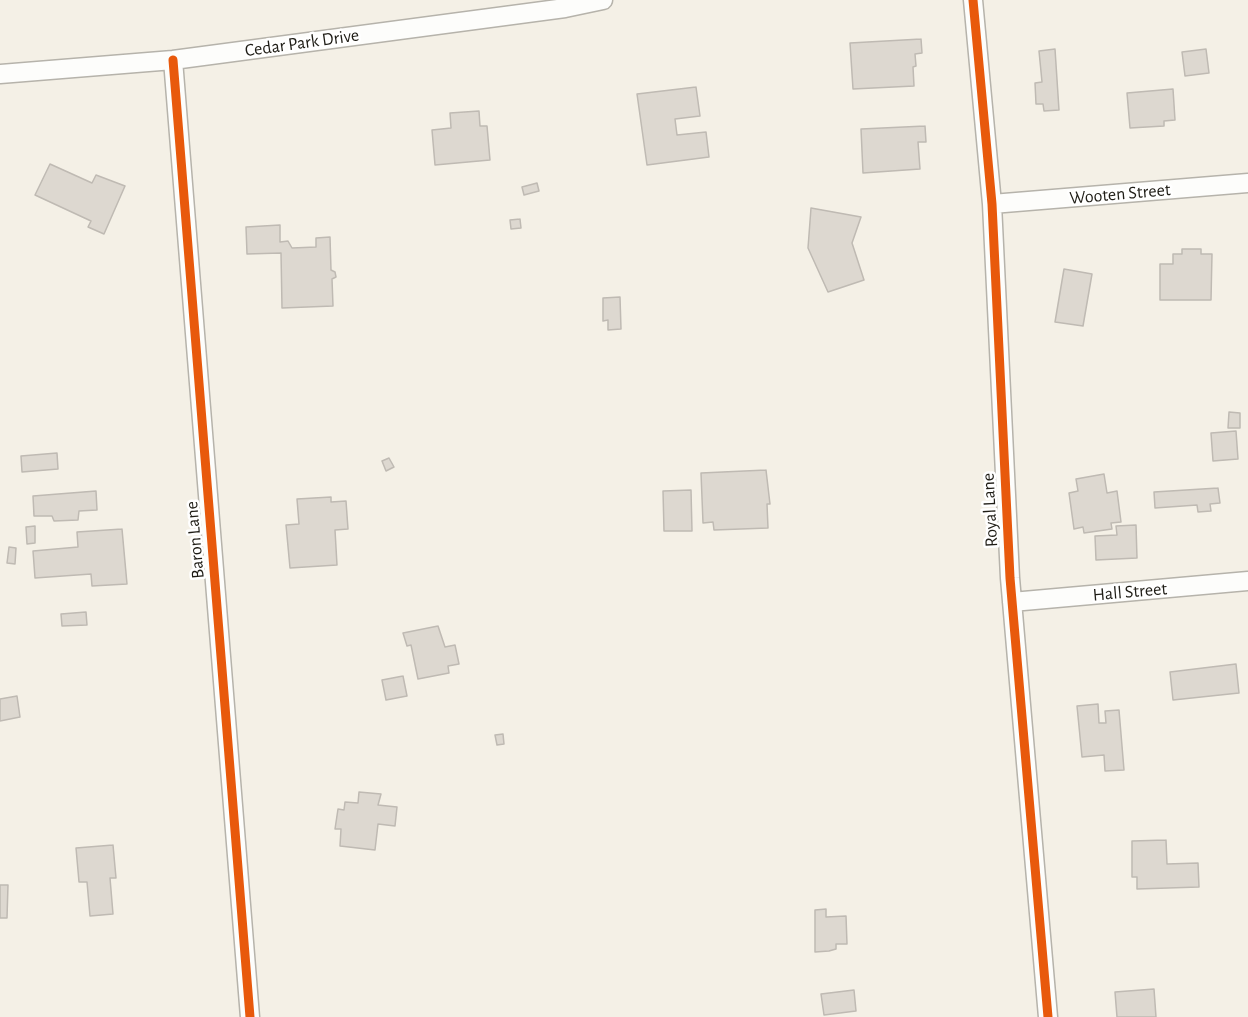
<!DOCTYPE html>
<style>
body{margin:0}
canvas{display:block;background:#f4f0e6}
</style>
<canvas width="1248" height="1017"></canvas>
<script>
const g = document.querySelector('canvas').getContext('2d');
g.lineJoin = 'round';
function paint(path, color) {
  g.fillStyle = color;
  g.fill(path, 'evenodd');
}
function toPath(rows) {
  const path = new Path2D();
  for (const r of rows) {
    path.moveTo(r[0], r[1]);
    for (let i = 2; i < r.length; i += 2) path.lineTo(r[i], r[i + 1]);
  }
  return path;
}
function trace(path, color, width, dash) {
  g.strokeStyle = color;
  g.lineWidth = width;
  g.lineCap = dash ? 'butt' : 'round';
  g.setLineDash(dash || []);
  g.stroke(path);
}
function drawText(font, color, halo, rows, align = 'center') {
  g.font = font + ' "Alegreya Sans",sans-serif';
  g.lineWidth = 5;
  g.setLineDash([]);
  g.textBaseline = 'middle';
  g.strokeStyle = halo;
  g.fillStyle = color;
  for (const [text, x, y, turn = 0] of rows) {
    g.save();
    g.translate(x, y);
    g.rotate((+turn || 0) * Math.PI / 180);
    g.textAlign = isNaN(turn) ? turn : align;
    if (halo) g.strokeText(text, 0, 0);
    g.fillText(text, 0, 0);
    g.restore();
  }
}
const building = toPath([
 [921,39,922,53,915,54,916,66,913,67,914,86,853,89,850,43,921,39],
 [1055,49,1059,110,1044,111,1043,104,1036,104,1035,83,1042,82,1039,51,1055,49],
 [1206,49,1209,73,1185,76,1182,52,1206,49],
 [696,87,700,116,675,119,677,135,706,132,709,157,647,165,637,94,696,87],
 [1173,89,1175,120,1164,121,1164,126,1130,128,1127,93,1173,89],
 [479,111,480,126,487,126,490,160,435,165,432,130,451,128,450,113,479,111],
 [925,126,926,142,918,142,920,169,863,173,861,129,925,126],
 [50,164,92,183,96,175,125,186,104,234,88,227,91,221,35,195,50,164],
 [537,183,539,191,524,195,522,187,537,183],
 [811,208,861,217,852,243,864,280,828,292,808,248,811,208],
 [520,219,521,228,511,229,510,220,520,219],
 [280,225,280,242,288,241,292,248,316,247,316,238,330,237,331,270,335,272,336,277,332,279,333,306,282,308,281,253,247,254,246,227,280,225],
 [1182,249,1201,249,1201,254,1212,254,1211,300,1160,300,1160,264,1173,264,1173,254,1182,254,1182,249],
 [1064,269,1092,274,1083,326,1055,322,1064,269],
 [620,297,621,329,608,330,608,320,603,321,603,298,620,297],
 [1229,412,1240,413,1240,428,1228,428,1229,412],
 [1236,431,1238,459,1213,461,1211,433,1236,431],
 [57,453,58,469,22,472,21,456,57,453],
 [389,458,394,467,386,471,382,461,389,458],
 [766,470,770,504,767,504,768,528,714,530,713,522,703,523,701,473,766,470],
 [1104,474,1107,493,1117,491,1121,522,1111,523,1112,529,1084,533,1083,527,1074,529,1069,493,1078,491,1076,479,1104,474],
 [1218,488,1220,503,1210,504,1211,511,1198,512,1197,505,1155,508,1154,492,1218,488],
 [691,490,692,531,664,531,663,491,691,490],
 [96,491,97,510,79,511,78,520,54,521,52,516,34,516,33,496,96,491],
 [331,497,331,502,346,501,348,529,335,530,337,565,290,568,286,525,299,524,297,499,331,497],
 [1136,525,1137,558,1096,560,1095,536,1117,535,1116,526,1136,525],
 [35,526,35,543,27,544,26,527,35,526],
 [122,529,127,584,92,586,91,574,35,578,33,551,78,547,77,532,122,529],
 [9,547,16,548,15,564,7,563,9,547],
 [86,612,87,625,62,626,61,614,86,612],
 [438,626,445,647,455,645,459,664,448,666,449,673,418,679,411,645,407,646,403,633,438,626],
 [1236,664,1239,693,1173,700,1170,672,1236,664],
 [403,676,407,696,386,700,382,680,403,676],
 [17,696,20,717,0,721,0,699,17,696],
 [1098,704,1099,723,1106,723,1105,711,1119,710,1124,770,1105,771,1104,755,1082,757,1077,706,1098,704],
 [503,734,504,744,497,745,495,735,503,734],
 [359,792,381,794,378,805,397,807,395,826,378,824,375,850,340,846,341,829,335,829,338,809,344,810,345,802,358,803,359,792],
 [1166,840,1167,864,1198,863,1199,887,1137,889,1137,877,1132,877,1132,841,1166,840],
 [113,845,116,878,110,878,113,914,90,916,87,882,79,882,76,848,113,845],
 [0,885,8,885,7,918,0,918,0,885],
 [826,909,826,917,846,916,847,944,836,944,836,949,829,951,815,952,815,910,826,909],
 [1154,989,1156,1017,1117,1017,1115,992,1154,989],
 [854,990,856,1011,824,1015,821,994,854,990]
]);
paint(building, '#ddd8d0');
trace(building, '#bfbab3', 1.5);
const minor = toPath([
 [973,0,992,204,1010,578,1048,1017],
 [173,60,250,1017],
 [0,74,173,60,565,8,603,0],
 [992,204,1248,183],
 [1012,602,1248,581]
]);
trace(minor, '#b6b3ab', 21);
trace(minor, '#fdfdfb', 18);
trace(toPath([
 [973,0,992,204,1010,578,1048,1017],
 [173,60,250,1017]
]), '#e8590c', 9);
drawText('18px', '#1e1c15', '#fff', [
 ["Cedar Park Drive",302,43,-8],
 ["Wooten Street",1120,194,-5],
 ["Royal Lane",990,510,-93],
 ["Baron Lane",195,540,-95],
 ["Hall Street",1130,592,-5]
]);
</script>
